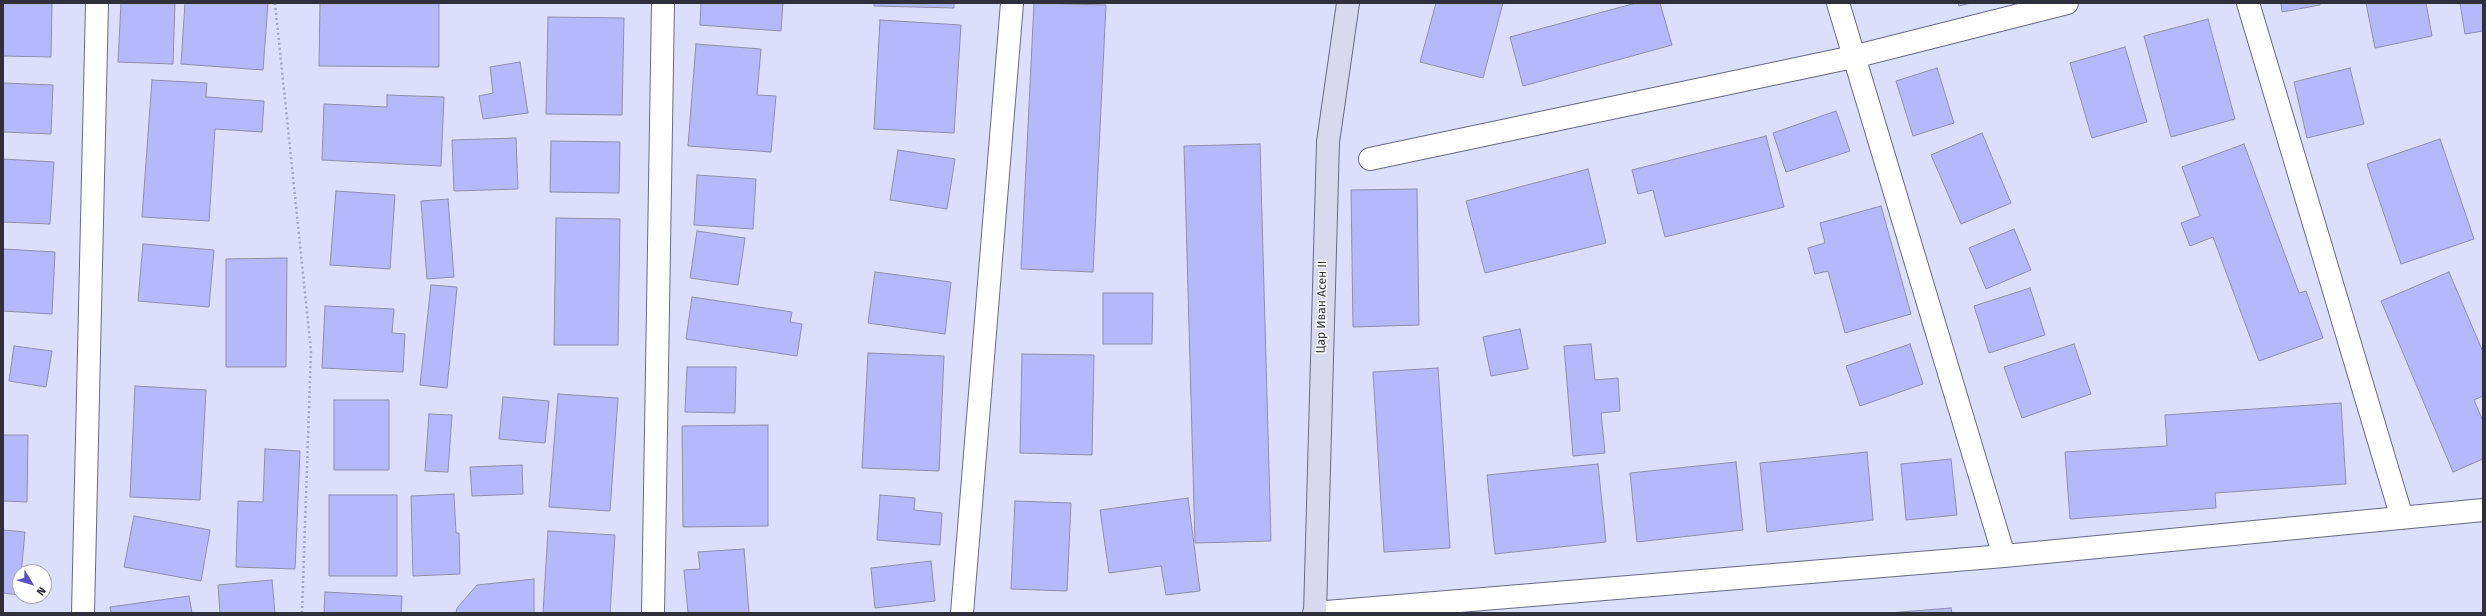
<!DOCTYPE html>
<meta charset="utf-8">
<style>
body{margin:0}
#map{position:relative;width:2486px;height:616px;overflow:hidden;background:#dcdffc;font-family:"Fira Sans",sans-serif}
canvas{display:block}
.frame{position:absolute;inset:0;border:4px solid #2f303b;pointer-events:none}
.north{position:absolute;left:12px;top:564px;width:40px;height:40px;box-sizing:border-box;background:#fff;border:1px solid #acacb1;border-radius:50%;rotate:128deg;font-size:11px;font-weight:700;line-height:16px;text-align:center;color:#2f303b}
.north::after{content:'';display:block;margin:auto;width:14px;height:18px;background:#5a51c9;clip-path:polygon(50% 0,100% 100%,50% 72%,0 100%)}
</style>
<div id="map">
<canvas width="2486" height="616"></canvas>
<div class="frame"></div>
<div class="north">N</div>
</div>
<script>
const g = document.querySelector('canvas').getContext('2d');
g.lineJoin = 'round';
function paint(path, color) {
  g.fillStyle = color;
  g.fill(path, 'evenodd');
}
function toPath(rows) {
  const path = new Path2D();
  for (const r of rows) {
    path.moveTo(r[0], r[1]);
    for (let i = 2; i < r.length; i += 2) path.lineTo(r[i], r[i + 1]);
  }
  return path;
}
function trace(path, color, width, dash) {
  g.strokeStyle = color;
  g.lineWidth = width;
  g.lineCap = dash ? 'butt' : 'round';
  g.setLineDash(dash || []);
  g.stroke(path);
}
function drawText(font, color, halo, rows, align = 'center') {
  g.font = font + ' "Fira Sans",sans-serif';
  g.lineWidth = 3;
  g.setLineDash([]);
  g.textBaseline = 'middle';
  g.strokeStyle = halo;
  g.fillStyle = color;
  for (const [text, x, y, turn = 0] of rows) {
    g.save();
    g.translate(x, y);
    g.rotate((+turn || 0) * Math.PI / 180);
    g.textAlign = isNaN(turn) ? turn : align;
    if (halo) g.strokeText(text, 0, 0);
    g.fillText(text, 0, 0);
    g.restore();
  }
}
const building = toPath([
 [3,3,52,3,51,57,3,56,3,3],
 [121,3,175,3,173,64,118,62,121,3],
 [185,3,268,3,263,70,181,64,185,3],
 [320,3,439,3,439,67,319,66,320,3],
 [701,3,783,3,781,31,700,25,701,3],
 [874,3,954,3,954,8,874,6,874,3],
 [1034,3,1106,5,1093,272,1021,269,1034,3],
 [1436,3,1503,3,1483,78,1420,62,1436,3],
 [1636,3,1660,3,1672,45,1523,86,1510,37,1636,3],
 [1958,3,1971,3,1959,6,1958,3],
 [2281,3,2320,3,2320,5,2282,12,2281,3],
 [2366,3,2426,3,2432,36,2375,48,2366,3],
 [2460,3,2483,3,2483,31,2465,34,2460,3],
 [548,17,624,18,622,115,546,114,548,17],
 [2208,19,2235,119,2171,137,2144,36,2208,19],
 [880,20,961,25,954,133,874,129,880,20],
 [696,44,761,49,757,95,776,96,771,152,688,146,696,44],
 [2125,47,2147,122,2092,138,2070,63,2125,47],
 [520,62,528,113,483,119,479,96,493,93,490,67,520,62],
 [1937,68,1954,123,1913,136,1896,81,1937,68],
 [2350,68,2364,124,2307,138,2294,82,2350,68],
 [152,80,207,83,206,97,264,101,262,132,215,129,209,221,142,217,152,80],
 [3,83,53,85,51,134,3,132,3,83],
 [387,95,444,97,441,166,322,160,324,104,387,107,387,95],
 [1836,111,1850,151,1786,172,1773,133,1836,111],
 [1982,133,2011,203,1961,224,1931,155,1982,133],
 [1766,136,1784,207,1665,237,1653,190,1638,194,1632,170,1766,136],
 [516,138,518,189,454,191,452,140,516,138],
 [2440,139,2474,239,2401,264,2367,164,2440,139],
 [551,141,620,142,619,193,550,192,551,141],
 [1260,144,1271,541,1195,543,1184,146,1260,144],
 [2244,144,2299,293,2306,291,2323,338,2259,361,2213,237,2190,246,2181,223,2200,216,2182,167,2244,144],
 [898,150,955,159,947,209,890,200,898,150],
 [3,159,54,162,50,224,3,222,3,159],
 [1588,169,1606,243,1485,273,1466,201,1588,169],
 [697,175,756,179,753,229,694,225,697,175],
 [1417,189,1419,325,1353,327,1351,190,1417,189],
 [336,191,395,195,390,269,330,265,336,191],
 [448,199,454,277,427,279,421,201,448,199],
 [1881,206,1911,314,1845,333,1828,271,1815,274,1808,248,1825,243,1820,223,1881,206],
 [556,218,620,219,618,345,554,345,556,218],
 [2014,229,2031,270,1986,289,1969,248,2014,229],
 [697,231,745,238,738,285,690,278,697,231],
 [143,244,214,250,209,307,138,301,143,244],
 [3,249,55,252,52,314,3,311,3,249],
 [287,258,286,367,226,367,226,259,287,258],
 [875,272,951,282,945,334,868,323,875,272],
 [2449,272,2483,352,2483,396,2474,400,2483,421,2483,459,2453,472,2381,301,2449,272],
 [431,285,457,287,447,388,420,385,431,285],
 [2030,288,2045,335,1989,353,1974,306,2030,288],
 [1103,293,1153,293,1152,344,1103,344,1103,293],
 [692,297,792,312,790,322,802,324,797,356,686,339,692,297],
 [325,306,394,309,392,333,405,334,403,372,322,368,325,306],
 [1520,329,1528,369,1491,376,1483,337,1520,329],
 [1591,344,1595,380,1618,378,1620,411,1601,413,1605,453,1573,456,1564,346,1591,344],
 [1910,344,1923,384,1860,406,1846,366,1910,344],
 [2074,344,2091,394,2022,418,2004,367,2074,344],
 [14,346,52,351,46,387,9,381,14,346],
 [868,353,944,356,939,471,862,468,868,353],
 [1022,354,1094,355,1092,455,1020,453,1022,354],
 [687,367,736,367,735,413,685,412,687,367],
 [1438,368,1450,548,1384,552,1373,372,1438,368],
 [135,386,206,390,200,500,130,497,135,386],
 [558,394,618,398,610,511,549,507,558,394],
 [503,397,549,401,545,443,499,439,503,397],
 [334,400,389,400,389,470,334,470,334,400],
 [2341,403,2346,484,2215,493,2216,508,2070,519,2065,452,2167,446,2165,415,2341,403],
 [429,414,452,415,448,472,425,471,429,414],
 [768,425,768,526,683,527,682,426,768,425],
 [3,435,28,435,27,502,3,501,3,435],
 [265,449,300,451,295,569,236,567,238,501,263,502,265,449],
 [1867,452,1873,520,1767,532,1760,463,1867,452],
 [1951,459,1957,515,1906,520,1901,464,1951,459],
 [1736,462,1743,530,1637,542,1630,473,1736,462],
 [1598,464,1606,542,1495,554,1487,475,1598,464],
 [522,465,523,494,472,496,470,467,522,465],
 [454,494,456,533,459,533,460,574,413,576,411,496,454,494],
 [329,495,397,495,397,576,329,576,329,495],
 [880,495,915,498,914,510,942,513,940,545,877,540,880,495],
 [1188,498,1200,591,1166,595,1161,566,1109,573,1100,510,1188,498],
 [1015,501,1071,503,1067,591,1011,589,1015,501],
 [134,516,210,530,201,581,124,567,134,516],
 [3,530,25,532,19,595,3,593,3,530],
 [548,531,615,535,610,613,543,613,548,531],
 [744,549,749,613,688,613,684,570,700,569,698,552,744,549],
 [931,561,935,601,875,608,871,568,931,561],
 [534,579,534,613,456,613,457,608,477,585,534,579],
 [272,580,275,613,220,613,218,585,272,580],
 [325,592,402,596,401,613,324,613,325,592],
 [189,596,192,613,111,613,110,607,189,596],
 [1951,608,1952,613,1888,613,1951,608]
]);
paint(building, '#b5b9fb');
trace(building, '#8d8faa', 1);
const street = toPath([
 [1838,3,2004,556],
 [2248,3,2402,518],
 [1370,159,1853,57,2067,3],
 [83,613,97,3],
 [653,613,663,3],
 [962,613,1012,3],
 [1314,613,2004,556,2483,510]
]);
const secondary = toPath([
 [1315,613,1328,142,1348,3]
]);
trace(street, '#686a83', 24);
trace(secondary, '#686a83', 24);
trace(toPath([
 [275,3,311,351,302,613]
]), '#a4a6bd', 2.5, [2, 3]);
trace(street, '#fff', 22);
trace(secondary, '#d8d8ee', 22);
drawText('12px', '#2f303b', '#fff', [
 ["Цар Иван Асен II",1322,307,-89]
]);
</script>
